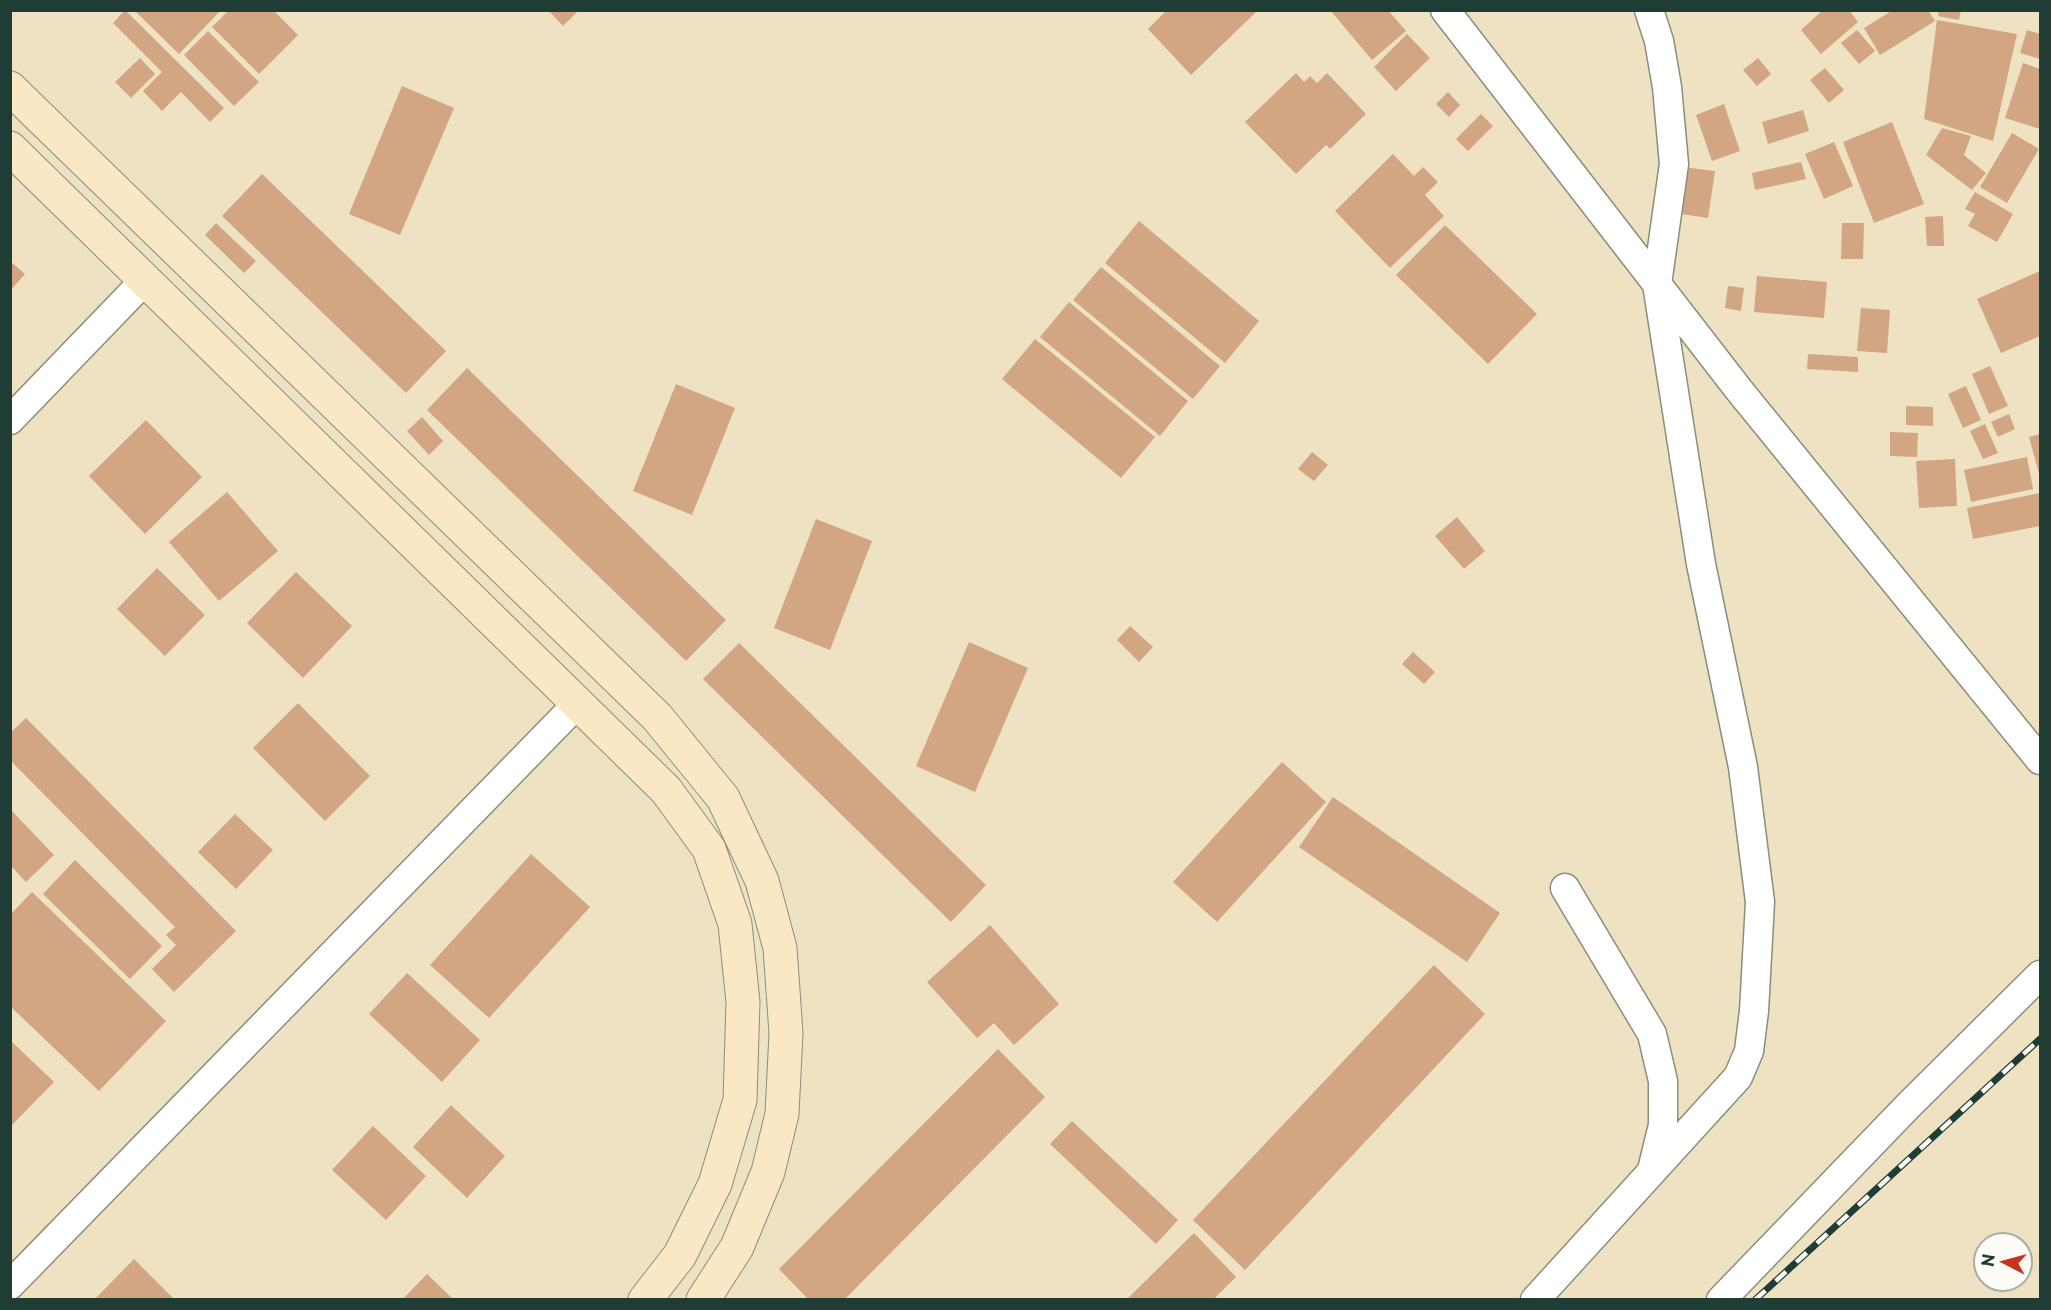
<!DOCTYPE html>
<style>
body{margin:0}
#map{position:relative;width:2051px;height:1310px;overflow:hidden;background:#eee2c3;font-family:"Playpen Sans",sans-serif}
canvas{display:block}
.frame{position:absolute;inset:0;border:12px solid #1f3d34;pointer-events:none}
.north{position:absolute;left:1973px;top:1232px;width:60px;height:60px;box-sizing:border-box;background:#fdfcf7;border:2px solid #a4b0a9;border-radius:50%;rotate:276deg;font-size:16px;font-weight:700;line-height:24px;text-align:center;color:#1f3d34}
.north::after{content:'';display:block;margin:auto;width:21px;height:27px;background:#c8321e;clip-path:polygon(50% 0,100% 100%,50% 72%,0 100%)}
</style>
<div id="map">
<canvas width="2051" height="1310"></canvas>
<div class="frame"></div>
<div class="north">N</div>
</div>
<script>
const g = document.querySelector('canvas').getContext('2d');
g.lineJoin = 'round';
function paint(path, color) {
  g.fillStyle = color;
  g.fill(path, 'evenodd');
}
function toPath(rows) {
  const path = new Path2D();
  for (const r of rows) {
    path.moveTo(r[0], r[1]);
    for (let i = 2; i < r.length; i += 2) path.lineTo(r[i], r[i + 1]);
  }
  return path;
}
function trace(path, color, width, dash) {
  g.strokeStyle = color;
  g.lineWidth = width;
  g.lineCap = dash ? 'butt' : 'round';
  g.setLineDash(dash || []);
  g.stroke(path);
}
paint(toPath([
 [125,10,224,108,210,122,181,92,162,111,143,91,162,72,113,23],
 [134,10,221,10,179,54],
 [229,10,273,10,298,35,259,74,212,27],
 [548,10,579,10,563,26],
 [1167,10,1258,10,1191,75,1148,29],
 [1330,10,1388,10,1406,31,1372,60],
 [1823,10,1849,10,1858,22,1821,54,1801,30],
 [1893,10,1928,10,1935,21,1880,55,1864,28],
 [1939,10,1961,10,1959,20,1938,16],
 [1937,20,2017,34,1993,141,1924,119],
 [1857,30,1875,51,1859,64,1841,43],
 [2027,30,2040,34,2040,59,2020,53],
 [208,31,259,82,234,106,184,55],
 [1407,34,1430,58,1396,91,1374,67],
 [140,58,155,74,131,98,115,82],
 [1758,58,1771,74,1757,86,1743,70],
 [2023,63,2040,69,2040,129,2005,118],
 [1825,68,1844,90,1829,103,1810,80],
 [1296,73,1304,82,1310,76,1317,83,1327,73,1366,114,1330,149,1326,145,1296,174,1245,122],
 [402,86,454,108,400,235,349,214],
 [1448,92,1460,105,1449,117,1436,104],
 [1724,104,1740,151,1712,161,1696,115],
 [1803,110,1809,131,1768,144,1762,122],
 [1481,114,1493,126,1468,151,1456,139],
 [1892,122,1924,204,1874,223,1843,142],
 [1942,128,1971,136,1964,155,1986,173,1972,190,1926,155],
 [2012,133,2039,149,2007,203,1980,187],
 [1834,142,1853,186,1824,199,1805,154],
 [1393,154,1414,176,1423,167,1438,182,1425,195,1444,216,1390,268,1335,211],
 [1801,162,1806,179,1755,190,1752,173],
 [1682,167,1715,171,1708,218,1675,213],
 [262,174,446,351,406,393,222,216],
 [1975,192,2013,214,1997,242,1968,226,1975,214,1965,209],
 [1943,216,1944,246,1927,246,1925,217],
 [1139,221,1259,321,1225,363,1105,263],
 [216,223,256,261,244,273,205,235],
 [1842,223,1864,223,1863,259,1841,259],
 [1445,225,1537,314,1488,364,1396,275],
 [10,261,25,274,10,291],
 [1101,267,1220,366,1193,399,1073,300],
 [2040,271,2040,336,2001,353,1977,299],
 [1757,276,1827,282,1824,318,1754,312],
 [1728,286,1744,288,1741,311,1725,308],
 [1069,302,1188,401,1160,436,1040,337],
 [1861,308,1890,310,1887,353,1857,351],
 [1035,339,1155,437,1121,478,1002,379],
 [1808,354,1858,357,1858,372,1807,369],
 [1990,366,2008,406,1989,414,1972,374],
 [467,368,726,620,686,661,427,410],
 [676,384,735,408,692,515,633,491],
 [1966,386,1981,420,1963,428,1948,394],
 [1906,406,1933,407,1933,426,1906,425],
 [2009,414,2015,429,1998,437,1991,422],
 [422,417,443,441,429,455,407,431],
 [146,420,202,477,145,534,89,476],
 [1985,424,1998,453,1983,459,1970,431],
 [1890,432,1918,433,1917,457,1890,456],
 [2040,434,2040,477,2029,437],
 [1312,452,1328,465,1314,481,1298,469],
 [2027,457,2033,489,1971,502,1964,470],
 [1955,459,1957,506,1919,508,1916,461],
 [227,492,278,551,219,601,169,542],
 [2040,493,2040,526,1973,539,1967,508],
 [1457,517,1485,551,1464,569,1435,536],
 [816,519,872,541,830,650,774,628],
 [157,568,205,615,165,656,117,609],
 [296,572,352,626,303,678,247,623],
 [1130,626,1153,647,1139,662,1117,640],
 [969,642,1028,668,975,792,916,766],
 [739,643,986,885,951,922,703,679],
 [1413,652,1435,672,1424,684,1402,664],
 [298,703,370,776,325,821,253,748],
 [26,718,236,931,174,992,152,969,176,945,166,935,175,927,10,760,10,733],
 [1282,762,1326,802,1217,922,1173,882],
 [1333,797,1500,913,1467,962,1299,847],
 [10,809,54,855,26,882,10,865],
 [235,814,273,850,236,889,198,852],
 [531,854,590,907,489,1018,430,965],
 [75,860,162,946,130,979,43,894],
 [32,892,166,1021,99,1091,10,1006,10,915],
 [990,925,1059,1004,1014,1045,994,1023,977,1038,927,982],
 [1434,965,1485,1014,1245,1270,1193,1220],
 [407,973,480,1040,442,1082,369,1014],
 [10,1040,54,1082,10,1127],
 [998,1049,1045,1097,844,1300,809,1300,779,1269],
 [451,1105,505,1156,467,1198,413,1147],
 [1072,1121,1178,1220,1156,1244,1050,1144],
 [373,1126,426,1176,386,1220,332,1170],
 [1194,1233,1236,1277,1213,1300,1126,1300],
 [134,1259,175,1300,94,1300],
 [427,1274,454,1300,402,1300]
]), '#d2a583');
const street = toPath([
 [1445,10,1739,390,2040,760],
 [10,420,145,280],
 [1565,888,1652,1034,1663,1081,1663,1125,1652,1170],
 [10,1285,577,704],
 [1535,1300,1738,1077,1749,1051,1754,1011,1760,902,1743,767,1701,564,1657,284,1674,164,1667,87,1659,41,1649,10],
 [1721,1300,1908,1106,2040,975]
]);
const secondary = toPath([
 [10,88,657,717,723,798,762,881,780,948,786,1033,782,1114,768,1172,737,1247,703,1300],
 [10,148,666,790,709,849,735,924,743,1002,740,1100,715,1184,680,1255,645,1300]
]);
trace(street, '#86907c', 31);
trace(secondary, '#86907c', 35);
trace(street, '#fff', 28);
trace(secondary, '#fae7c3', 33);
const rail = toPath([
 [1755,1300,2040,1039]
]);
trace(rail, '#1f3d34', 7);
trace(rail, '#fdfcf7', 4.5, [14]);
</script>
